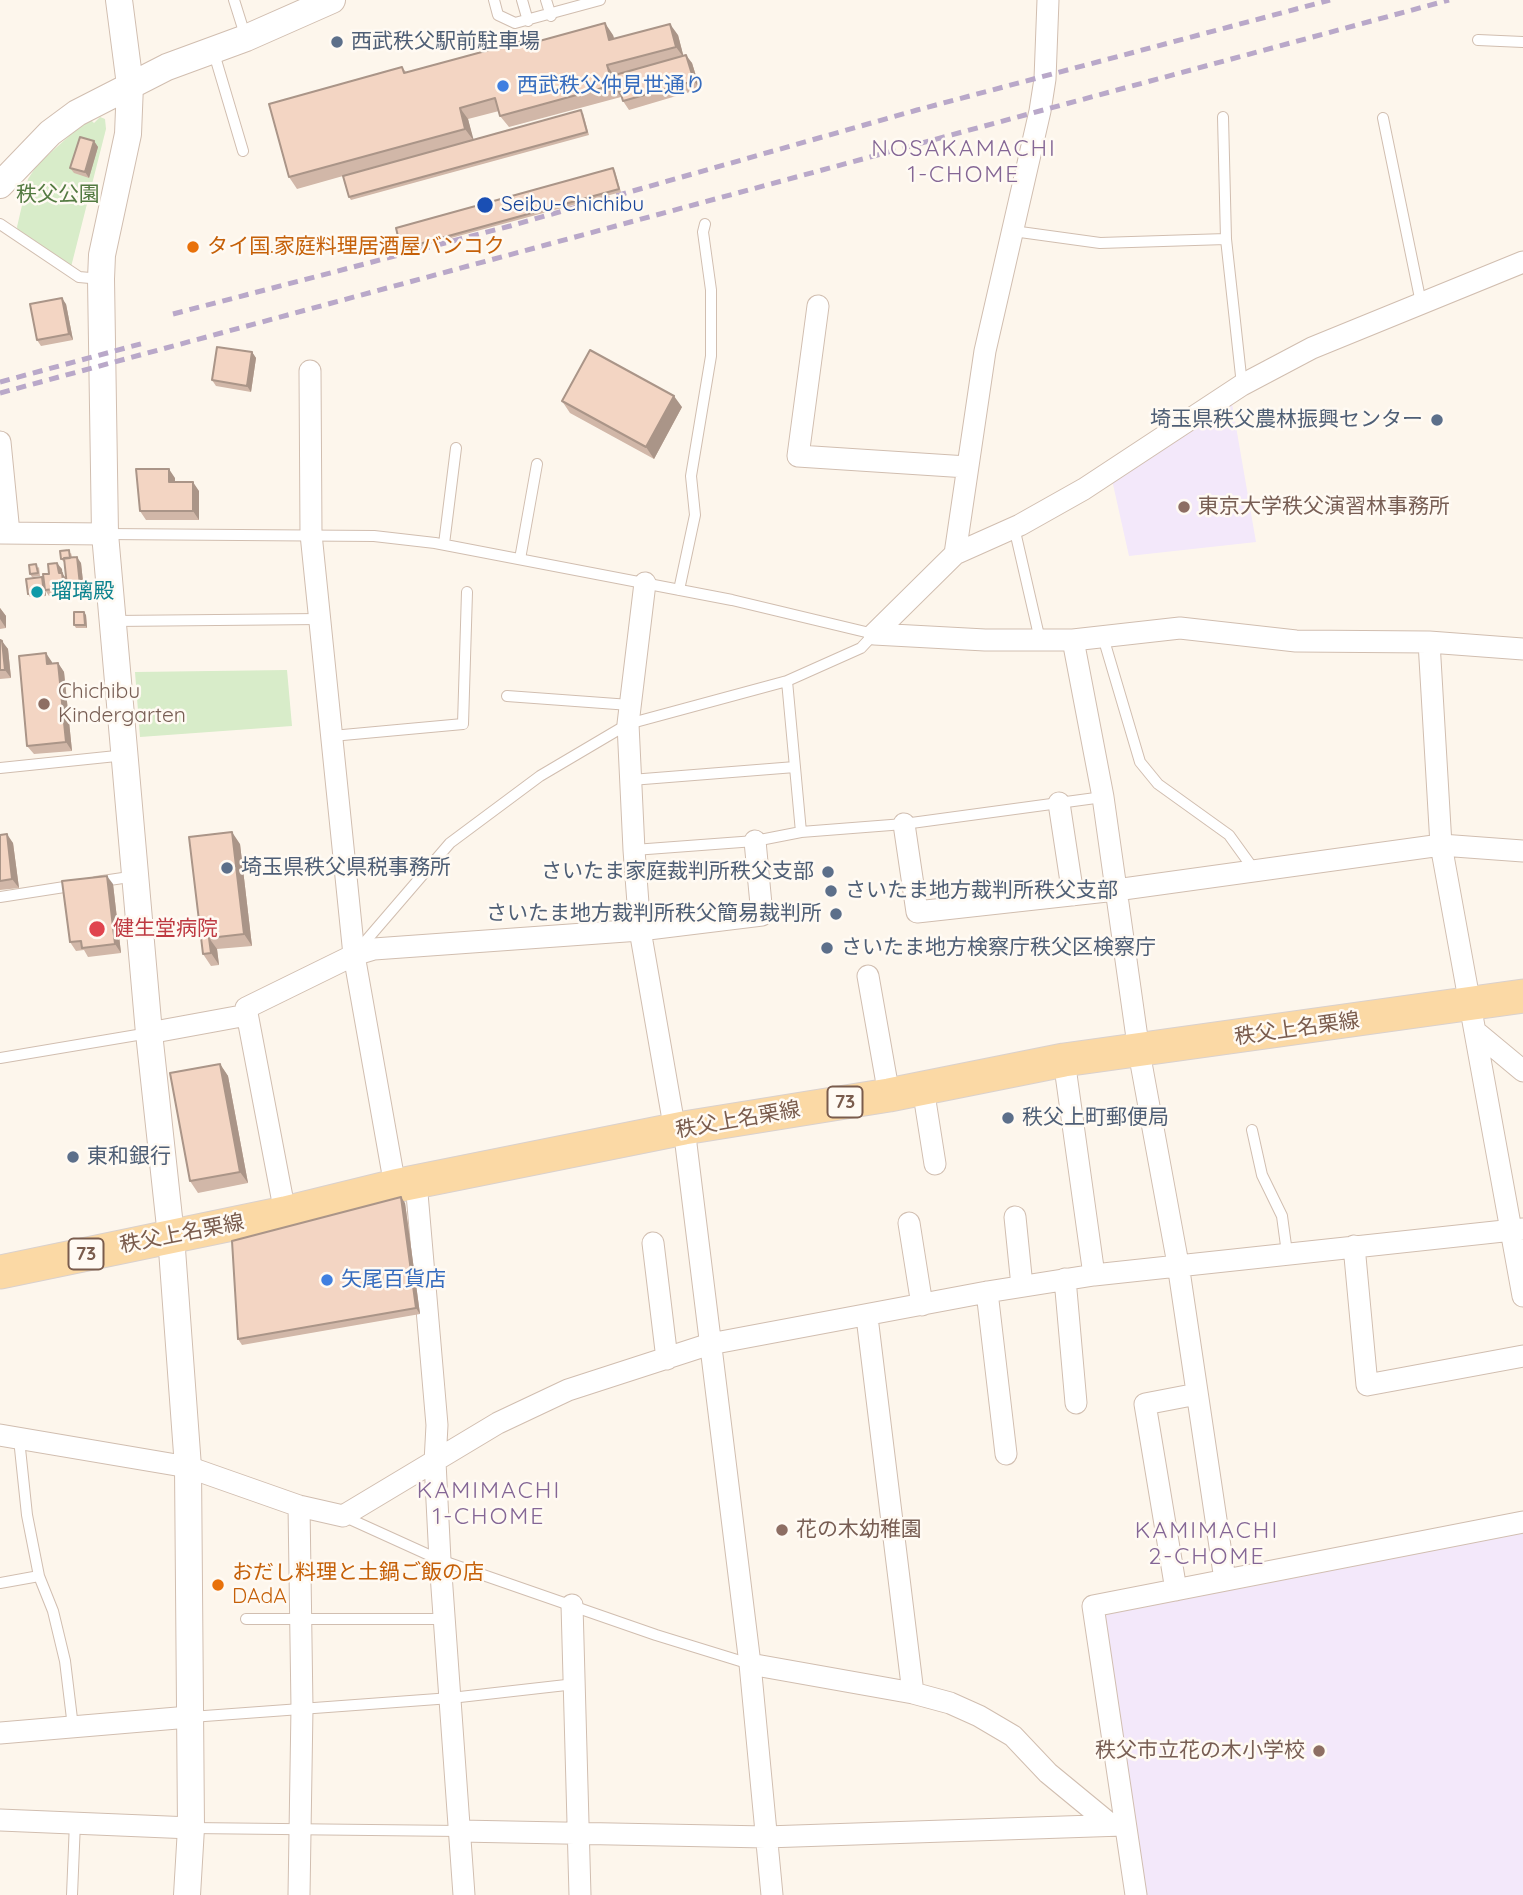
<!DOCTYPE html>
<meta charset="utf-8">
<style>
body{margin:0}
canvas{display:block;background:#fdf6ec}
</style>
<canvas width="1523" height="1895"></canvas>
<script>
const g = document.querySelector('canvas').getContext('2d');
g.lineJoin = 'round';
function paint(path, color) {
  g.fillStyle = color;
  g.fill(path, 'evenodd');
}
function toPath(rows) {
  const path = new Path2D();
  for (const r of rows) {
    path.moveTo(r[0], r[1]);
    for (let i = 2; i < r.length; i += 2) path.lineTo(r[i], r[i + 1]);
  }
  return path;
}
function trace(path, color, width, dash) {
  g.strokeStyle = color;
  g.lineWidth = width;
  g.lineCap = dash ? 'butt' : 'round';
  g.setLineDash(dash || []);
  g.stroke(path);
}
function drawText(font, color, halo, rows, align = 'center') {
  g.font = font + ' Quicksand,"Noto Sans JP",sans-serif';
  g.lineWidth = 5;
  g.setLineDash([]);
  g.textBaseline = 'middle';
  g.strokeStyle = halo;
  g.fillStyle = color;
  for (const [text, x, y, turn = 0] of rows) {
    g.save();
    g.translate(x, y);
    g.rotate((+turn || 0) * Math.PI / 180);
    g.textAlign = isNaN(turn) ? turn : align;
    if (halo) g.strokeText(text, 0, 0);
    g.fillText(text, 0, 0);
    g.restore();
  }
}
paint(toPath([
 [1230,392,1256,542,1129,556,1110,471],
 [1523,1522,1523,1895,1137,1895,1093,1606]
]), '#f3e8fa');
paint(toPath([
 [100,117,105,119,106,129,71,267,19,235,17,227,28,179,37,165,89,118,94,123],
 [287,670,292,726,140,737,135,672]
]), '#d8ecc9');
const service = toPath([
 [234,0,246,38],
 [494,0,498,15,515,23,600,0],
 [522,0,528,21],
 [546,0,551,16],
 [1478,40,1523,42],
 [213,50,243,151],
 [1223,117,1226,239],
 [1383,118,1421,303],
 [0,224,79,277,101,279],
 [1013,231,1100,243,1226,239,1242,385],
 [1014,527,1040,640],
 [105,534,374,536,435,543,732,600,874,634,861,648,787,681,628,724,540,776,450,843,358,950],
 [444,544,456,448],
 [520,559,537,464],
 [679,590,695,515,691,476,711,356,711,290,703,232,705,224],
 [114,621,320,619],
 [1103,637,1140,762,1158,784,1229,835,1255,871],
 [787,681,801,832],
 [507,696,630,705],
 [332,736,463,724,467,592],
 [0,768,126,755],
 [631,780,795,767],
 [634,850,755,841,801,832,904,824,1103,797],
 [96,882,136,876],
 [0,897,77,885],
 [0,1058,149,1033],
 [1252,1130,1262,1175,1282,1216,1287,1253],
 [19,1439,27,1515,39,1576,53,1611,65,1661,73,1727],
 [343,1516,440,1560,656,1635,750,1664],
 [0,1583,39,1576],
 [246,1619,445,1619],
 [191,1717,451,1698,575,1684],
 [191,1828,460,1831],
 [72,1895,75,1822]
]);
const minor = toPath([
 [818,306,798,456,967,467],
 [310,371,311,534,354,955,395,1186],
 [0,442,9,533],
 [0,533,105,534],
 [955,554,985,351,1040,111,1045,79,1048,0],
 [645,583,628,724,634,850,640,930,675,1131],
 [874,634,955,554,1020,525,1084,489,1242,385,1312,348,1523,262],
 [874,634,985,640,1073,640,1180,628,1296,641,1429,642,1523,649],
 [1073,640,1103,797,1139,1052,1178,1264,1225,1580],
 [1429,642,1441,845,1523,1296],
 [1059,803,1073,895],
 [904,824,917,912,1116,890,1441,845,1523,851],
 [868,976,889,1095],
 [1475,1031,1523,1071],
 [149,1033,247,1015],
 [1064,1060,1094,1275],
 [923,1088,935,1164],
 [684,1128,750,1664,772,1895],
 [416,1182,437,1425,435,1462,440,1560,464,1895],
 [285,1213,246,1008,354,955,374,949,640,930,762,915,755,841],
 [1015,1217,1022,1286],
 [909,1223,922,1305],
 [653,1243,667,1359],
 [1354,1246,1367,1385,1523,1356],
 [1065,1279,1076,1403],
 [987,1292,1006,1454],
 [867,1317,913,1693],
 [0,1435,188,1467,299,1506,343,1516,498,1423,568,1390,710,1344,987,1292,1094,1275,1523,1229],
 [1176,1590,1145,1404,1197,1394],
 [572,1605,580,1895],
 [750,1664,913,1693,950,1703,979,1716,1013,1736,1048,1773,1110,1824],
 [0,1733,189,1717],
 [0,1820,191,1828],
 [460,1831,766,1837,1123,1825],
 [299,1895,302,1708,299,1506],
 [1136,1895,1093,1606,1523,1522]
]);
const tertiary = toPath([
 [119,0,130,85,128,134,102,255,101,279,105,534,149,1033,171,1236,188,1467,191,1828,187,1895],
 [0,185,50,133,77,113,167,67,246,38,332,0]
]);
const primary = toPath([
 [0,1272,285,1213,395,1186,684,1128,889,1095,1064,1060,1523,996]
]);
trace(service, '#d1beb0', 12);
trace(minor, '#d1beb0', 23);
trace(tertiary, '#d1beb0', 28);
trace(primary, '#dad1cd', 35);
trace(service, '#fff', 10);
trace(minor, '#fff', 21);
trace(tertiary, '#fff', 26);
trace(primary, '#fbd9a5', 33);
trace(toPath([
 [173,314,510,226,917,110,1330,0],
 [0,382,144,343],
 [0,393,1449,0]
]), '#b9a8c9', 5, [10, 7]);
paint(toPath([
 [613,35,614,39,678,35,683,55,692,63,700,89,629,110,623,101,615,77,621,97,509,127,500,116,499,111,468,119,473,140,583,113,589,135,351,200,349,197,343,176,297,189,289,177,402,67,406,72,533,43],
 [94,141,98,147,89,178,74,173,70,168],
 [613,168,615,171,621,192,403,251,401,249],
 [66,304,73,340,41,346,37,340],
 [252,352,256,358,251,392,216,386,212,380],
 [562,401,682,407,654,459,570,413],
 [175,478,175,482,199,491,199,520,146,520,140,511],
 [71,553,72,557,81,563,84,591,71,592,67,587,68,594,49,596,45,590,49,574,62,569,62,573,66,578,64,562,61,559],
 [39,567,40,576,32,577,30,574],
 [42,577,44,580,46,596,30,597,28,594],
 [0,608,6,616,6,628,0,629,0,635],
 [86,615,87,628,76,628,74,625],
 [0,640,8,649,11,678,0,679],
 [52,662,52,663,58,663,64,672,72,751,34,754,27,746],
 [0,835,13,843,19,888,0,890],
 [240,844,252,946,217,949,219,965,211,966,203,954],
 [113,884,121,953,88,957,84,950,76,951,70,942],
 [220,1064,228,1076,248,1183,198,1193,190,1181],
 [405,1203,420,1314,242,1345,238,1339]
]), '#d1b7a8');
paint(toPath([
 [605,23,613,35,618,52,609,40],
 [670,24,678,35,684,58,676,47],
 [686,55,692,63,700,89,694,81],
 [607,65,615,77,621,97,613,85],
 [460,108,468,119,474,141,465,129],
 [94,141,98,147,89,178,85,172],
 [62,298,66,304,73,340,69,334],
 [252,352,256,358,251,392,247,386],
 [674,396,682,407,654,459,646,447],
 [169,469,175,478,175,491,169,482],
 [193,482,199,491,199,520,193,511],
 [77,557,81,563,84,591,80,585],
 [57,563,62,569,63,579,59,573],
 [62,573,66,579,68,594,64,588],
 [42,577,44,580,46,596,44,593],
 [0,608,6,616,6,628,0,619],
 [84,612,86,615,87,628,85,625],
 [2,641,8,649,11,678,5,670],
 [46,653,52,662,53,673,47,664],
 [58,663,64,672,72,751,66,742],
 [232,832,240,844,252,946,244,934],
 [7,834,13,843,19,888,12,879],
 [107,876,113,884,121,953,115,944],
 [209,938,217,949,219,965,211,953],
 [220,1064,228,1076,248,1183,240,1172],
 [401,1197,405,1203,420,1314,416,1308]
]), '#aa9588');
const building = toPath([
 [605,23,609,40,670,24,676,47,607,65,613,85,500,116,495,98,460,108,465,129,289,177,269,104,402,67,404,73,530,39,532,43,605,23],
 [686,55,694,81,623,101,615,75,686,55],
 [581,110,587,132,349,197,343,176,581,110],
 [80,137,94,141,85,172,70,168,80,137],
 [613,168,619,189,401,249,396,228,613,168],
 [62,298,69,334,37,340,30,304,62,298],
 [217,347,252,352,247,386,212,380,217,347],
 [590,350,674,396,646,447,562,401,590,350],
 [136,469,169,469,169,482,193,482,193,511,140,511,136,469],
 [69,550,70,558,61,559,60,551,69,550],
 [77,557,80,585,67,586,64,558,77,557],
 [57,563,59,573,62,573,64,588,45,590,43,574,49,574,48,564,57,563],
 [36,564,38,573,30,574,29,565,36,564],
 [42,577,44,593,28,594,26,579,42,577],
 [74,612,84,612,85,625,74,625,74,612],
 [0,640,2,641,5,670,0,670,0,640],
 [46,653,47,664,58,663,66,742,27,746,19,656,46,653],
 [232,832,244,934,209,938,211,953,203,954,189,837,232,832],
 [7,834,12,879,0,881,0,835,7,834],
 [107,876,115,944,82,948,81,941,70,942,62,881,107,876],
 [220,1064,240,1172,190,1181,170,1073,220,1064],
 [401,1197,416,1308,238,1339,232,1241,401,1197]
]);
paint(building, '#f3d5c3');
trace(building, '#aa9588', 2);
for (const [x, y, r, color] of [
 [337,42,7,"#5c6f8a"],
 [503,86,7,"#3f7fe0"],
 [485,205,9,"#1a4fb4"],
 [193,247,7,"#e8710a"],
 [1437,420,7,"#5c6f8a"],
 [1184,507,7,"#8d6e63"],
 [37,592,7,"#0f9aa8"],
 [44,704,7,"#8d6e63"],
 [227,868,7,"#5c6f8a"],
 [828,872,7,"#5c6f8a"],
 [831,891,7,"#5c6f8a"],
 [836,914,7,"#5c6f8a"],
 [97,929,9,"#e0444e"],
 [827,948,7,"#5c6f8a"],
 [1008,1118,7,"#5c6f8a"],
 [73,1157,7,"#5c6f8a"],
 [327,1280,7,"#3f7fe0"],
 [782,1530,7,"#8d6e63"],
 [218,1585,7,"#e8710a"],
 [1319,1751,7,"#8d6e63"]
]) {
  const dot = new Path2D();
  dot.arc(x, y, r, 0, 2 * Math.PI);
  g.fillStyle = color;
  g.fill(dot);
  trace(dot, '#fffaf3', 2.5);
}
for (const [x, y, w] of [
 [845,1102,35],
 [86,1254,35]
]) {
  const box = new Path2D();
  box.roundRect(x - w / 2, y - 15.5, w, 31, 5);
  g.fillStyle = '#fffaf3';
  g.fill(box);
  trace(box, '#7a5c4d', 2);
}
drawText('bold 19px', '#7a5c4d', null, [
 ["73",845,1102],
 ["73",86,1254]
]);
drawText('21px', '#4e5e75', '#fffaf3', [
 ["西武秩父駅前駐車場",351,42],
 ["埼玉県秩父農林振興センター",1423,420,"right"],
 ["埼玉県秩父県税事務所",241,868],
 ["さいたま家庭裁判所秩父支部",814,872,"right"],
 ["さいたま地方裁判所秩父支部",845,891],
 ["さいたま地方裁判所秩父簡易裁判所",822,914,"right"],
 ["さいたま地方検察庁秩父区検察庁",841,948],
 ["秩父上町郵便局",1022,1118],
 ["東和銀行",87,1157]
], 'left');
drawText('21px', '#366cbe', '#fffaf3', [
 ["西武秩父仲見世通り",517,86],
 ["矢尾百貨店",341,1280]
], 'left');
drawText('21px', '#537a41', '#fffaf3', [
 ["秩父公園",58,195]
]);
drawText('21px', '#164399', '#fffaf3', [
 ["Seibu-Chichibu",501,205]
], 'left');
drawText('21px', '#c56008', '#fffaf3', [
 ["タイ国.家庭料理居酒屋バンコク",207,247],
 ["おだし料理と土鍋ご飯の店",232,1573],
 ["DAdA",232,1597]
], 'left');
drawText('21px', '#785e54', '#fffaf3', [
 ["東京大学秩父演習林事務所",1198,507],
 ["Chichibu",58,692],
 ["Kindergarten",58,716],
 ["花の木幼稚園",796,1530],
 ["秩父市立花の木小学校",1305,1751,"right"]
], 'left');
drawText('21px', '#0d838f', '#fffaf3', [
 ["瑠璃殿",51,592]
], 'left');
drawText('21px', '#be3a42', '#fffaf3', [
 ["健生堂病院",113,929]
], 'left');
drawText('21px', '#7a5c4d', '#fffaf3', [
 ["秩父上名栗線",1297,1029,-8],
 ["秩父上名栗線",738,1120,-10],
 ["秩父上名栗線",182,1234,-11]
]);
g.letterSpacing = '2px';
drawText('23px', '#846695', '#fffaf3', [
 ["NOSAKAMACHI",964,149],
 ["1-CHOME",964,175],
 ["KAMIMACHI",489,1491],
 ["1-CHOME",489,1517],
 ["KAMIMACHI",1207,1531],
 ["2-CHOME",1207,1557]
]);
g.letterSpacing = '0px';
</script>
